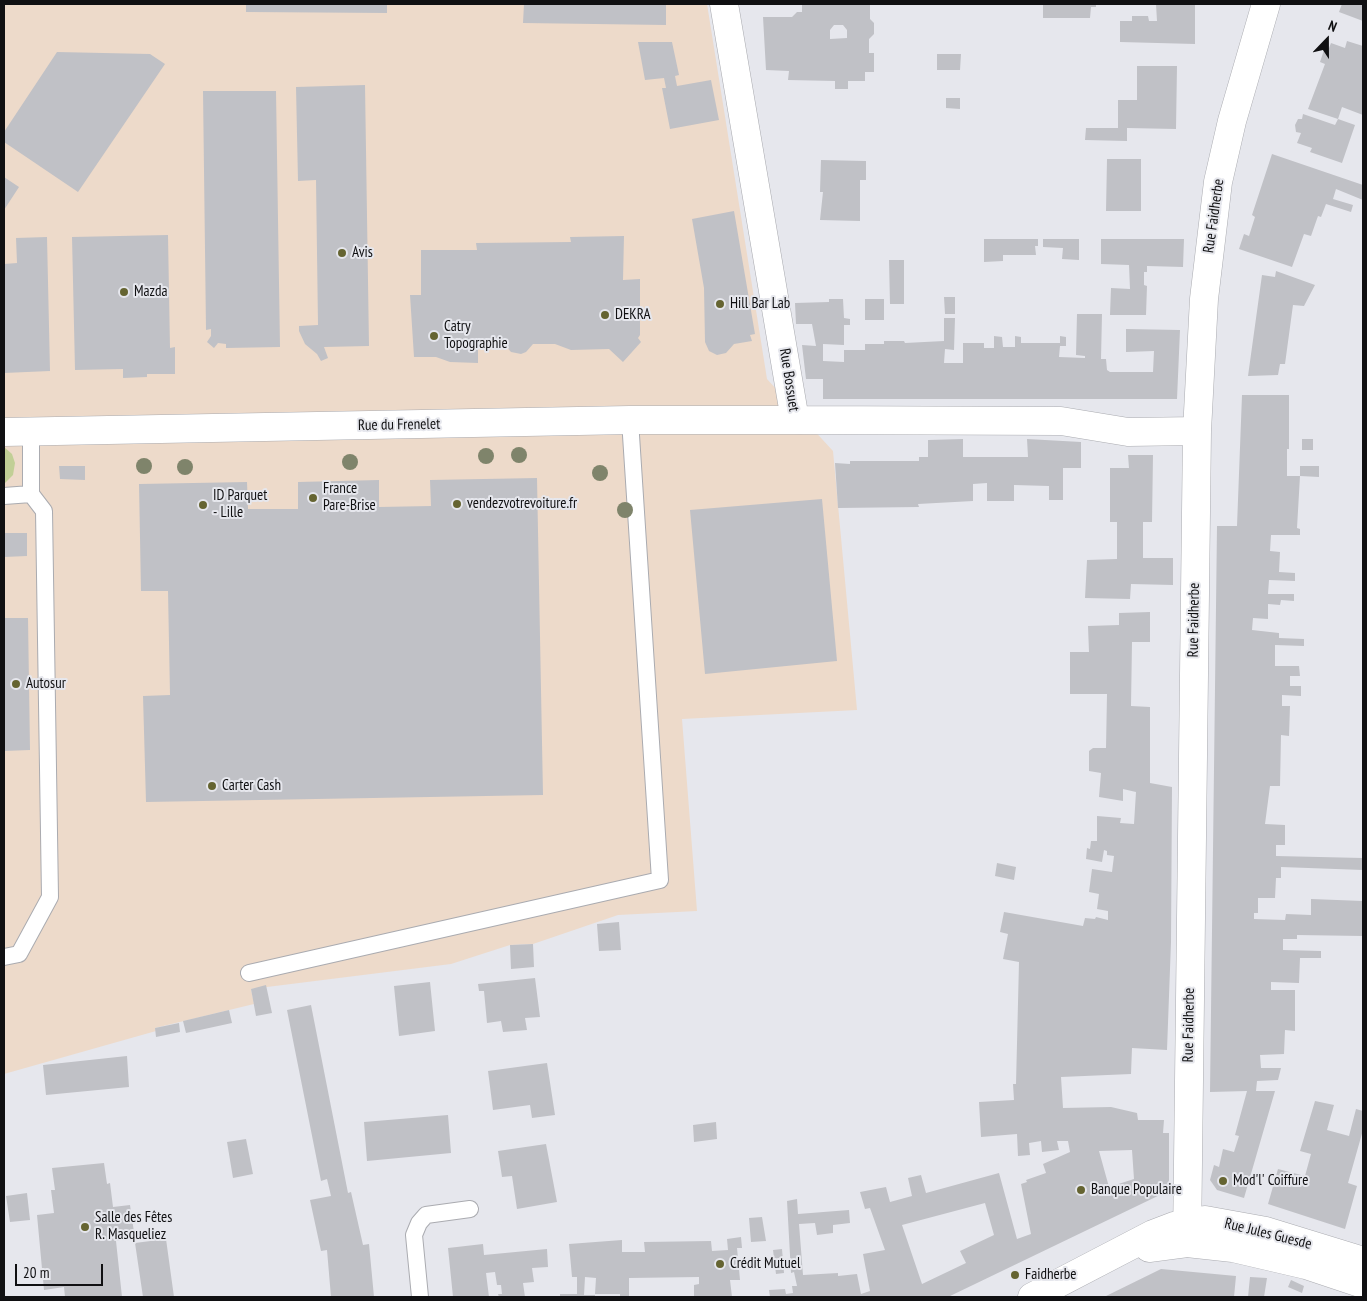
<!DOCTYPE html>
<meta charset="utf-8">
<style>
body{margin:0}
#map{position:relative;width:1367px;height:1301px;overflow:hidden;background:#e6e7ed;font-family:"PT Sans Narrow",sans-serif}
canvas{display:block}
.frame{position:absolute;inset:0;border:5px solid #101012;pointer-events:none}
.north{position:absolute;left:1302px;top:15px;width:50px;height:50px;-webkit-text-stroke:4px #e6e7ed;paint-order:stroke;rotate:22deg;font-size:14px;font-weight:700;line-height:20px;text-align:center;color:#101012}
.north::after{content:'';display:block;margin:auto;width:18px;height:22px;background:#101012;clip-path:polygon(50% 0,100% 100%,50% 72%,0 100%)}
.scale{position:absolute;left:15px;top:1264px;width:88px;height:22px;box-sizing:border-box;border:2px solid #101012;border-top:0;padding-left:6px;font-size:15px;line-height:18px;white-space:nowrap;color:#101012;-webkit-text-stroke:4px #e6e7ed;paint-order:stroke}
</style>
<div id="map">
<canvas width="1367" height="1301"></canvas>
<div class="frame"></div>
<div class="north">N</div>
<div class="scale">20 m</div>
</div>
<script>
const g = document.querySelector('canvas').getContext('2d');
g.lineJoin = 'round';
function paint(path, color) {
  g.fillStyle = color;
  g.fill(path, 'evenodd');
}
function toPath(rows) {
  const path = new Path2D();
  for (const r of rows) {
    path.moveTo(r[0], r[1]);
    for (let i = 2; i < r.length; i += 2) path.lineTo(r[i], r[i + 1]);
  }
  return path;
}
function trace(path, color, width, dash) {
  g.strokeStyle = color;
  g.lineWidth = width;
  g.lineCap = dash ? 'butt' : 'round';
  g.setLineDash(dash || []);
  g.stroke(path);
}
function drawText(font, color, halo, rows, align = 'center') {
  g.font = font + ' "PT Sans Narrow",sans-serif';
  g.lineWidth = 4;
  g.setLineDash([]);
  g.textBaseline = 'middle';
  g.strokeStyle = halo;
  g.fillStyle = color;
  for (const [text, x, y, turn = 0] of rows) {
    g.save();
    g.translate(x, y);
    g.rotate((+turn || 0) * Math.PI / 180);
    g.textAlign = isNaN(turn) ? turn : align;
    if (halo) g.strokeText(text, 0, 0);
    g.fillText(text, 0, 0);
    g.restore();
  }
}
paint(toPath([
 [4,4,707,4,767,379,833,451,857,710,682,719,697,911,618,915,533,944,510,945,451,964,251,989,254,1004,155,1028,156,1031,4,1074]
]), '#eddaca');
paint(toPath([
 [4,447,12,454,15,463,13,475,4,484]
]), '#c1cf96');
paint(toPath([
 [246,4,387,4,387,13,246,12],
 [524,4,666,4,666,25,523,23],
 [802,4,870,5,870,19,874,23,874,34,869,39,869,53,874,53,874,72,865,72,865,81,848,81,848,89,835,89,835,81,788,80,789,71,766,70,763,17,792,17,797,12,802,12],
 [834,25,843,25,847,30,847,38,830,39,830,30],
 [1043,4,1096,4,1096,7,1091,7,1090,18,1043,18],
 [1156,4,1195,4,1195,44,1120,42,1120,21,1132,21,1132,16,1148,16,1149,21,1157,21],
 [1342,4,1363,4,1363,21,1339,12],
 [1347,41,1363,46,1363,115,1342,107,1338,119,1355,125,1342,163,1310,152,1312,148,1297,143,1301,133,1296,132,1295,125,1298,119,1302,119,1303,114,1335,125,1338,119,1308,109,1325,64,1320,62,1325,47,1329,48,1331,43,1345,48],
 [638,42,672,42,679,75,675,76,677,86,711,80,719,120,670,129,662,88,666,88,664,78,645,80],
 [57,52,150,54,165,64,78,192,4,142,4,132],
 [937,54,961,54,960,70,937,70],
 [1137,66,1177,66,1176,129,1127,128,1127,141,1085,140,1086,128,1118,128,1118,100,1137,100],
 [365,85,369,346,324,347,328,358,321,361,317,354,305,344,299,331,299,326,318,325,316,180,298,181,296,87],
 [203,91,276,91,280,347,226,348,226,344,218,343,214,348,207,342,211,336,211,329,206,330],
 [946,98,960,98,960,109,946,108],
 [1272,154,1363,185,1363,200,1336,189,1333,199,1353,205,1351,212,1326,204,1321,217,1318,216,1311,236,1304,234,1292,267,1239,249,1244,234,1249,236,1255,217,1252,215],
 [1107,159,1141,159,1141,211,1106,211],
 [821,160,866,161,866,180,860,180,860,221,820,220,823,192,820,192],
 [4,177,19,187,4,210],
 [734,211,755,334,750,335,752,341,734,344,726,353,717,355,709,351,705,342,704,288,692,219],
 [168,235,170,348,175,347,175,374,147,374,147,377,123,378,123,369,75,370,72,237],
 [624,236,623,280,640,279,640,335,638,338,641,342,623,362,609,349,571,350,555,344,533,344,526,352,521,354,511,352,504,344,478,344,478,363,450,362,436,357,414,357,410,295,421,295,421,250,477,250,476,243,571,242,570,237],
 [47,237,50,371,4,373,4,264,17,263,16,238],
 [984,239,1038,239,1038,246,1035,246,1036,255,1003,255,1003,261,984,262],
 [1043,239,1079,239,1079,260,1062,259,1063,248,1043,247],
 [1101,239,1184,239,1183,267,1147,266,1147,272,1144,272,1144,285,1147,286,1146,315,1110,315,1111,288,1130,289,1129,265,1101,264],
 [889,260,904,260,904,304,890,304],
 [1276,271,1315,285,1304,306,1293,305,1285,364,1280,364,1278,375,1248,376,1262,275,1275,277],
 [944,297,955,297,955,314,945,314],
 [829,299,843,299,844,318,850,319,850,325,844,325,844,345,823,344,823,361,844,362,844,350,865,350,865,344,884,344,884,341,904,341,905,343,944,341,944,318,955,318,954,350,945,349,944,363,963,363,963,343,984,343,984,348,994,348,994,336,1002,337,1003,347,1015,347,1015,336,1021,337,1021,343,1060,343,1060,336,1066,337,1066,346,1060,346,1059,357,1085,358,1085,356,1076,355,1077,314,1102,314,1101,359,1106,359,1107,370,1110,372,1153,372,1154,351,1126,352,1126,329,1180,330,1177,399,823,399,823,379,806,379,802,345,816,346,812,324,796,324,795,303,829,302],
 [865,299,884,299,884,320,865,320],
 [1242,395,1289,395,1289,449,1287,449,1287,476,1300,476,1297,528,1300,529,1300,535,1271,535,1270,551,1280,552,1279,572,1295,573,1295,581,1269,580,1268,594,1294,594,1294,601,1281,600,1280,605,1268,604,1268,619,1253,618,1252,630,1279,633,1279,638,1304,639,1304,646,1275,645,1275,666,1299,666,1300,676,1290,676,1290,686,1301,686,1301,696,1282,695,1282,706,1290,706,1289,736,1281,735,1280,786,1270,786,1265,824,1285,825,1285,845,1276,845,1276,856,1363,858,1363,870,1281,867,1281,878,1276,878,1275,898,1258,898,1258,913,1254,913,1254,919,1285,920,1286,914,1311,915,1311,899,1363,901,1363,936,1297,935,1297,939,1283,939,1283,950,1321,951,1321,958,1300,958,1299,983,1271,982,1271,990,1295,990,1295,1031,1285,1030,1284,1054,1260,1055,1261,1068,1281,1068,1278,1080,1257,1081,1256,1091,1275,1091,1244,1198,1217,1190,1210,1180,1214,1165,1219,1167,1223,1149,1234,1152,1239,1136,1235,1135,1247,1091,1210,1092,1217,526,1237,526],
 [963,439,963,457,1028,457,1027,439,1081,442,1081,468,1063,468,1063,500,1049,500,1049,486,1014,485,1014,501,987,501,987,483,973,484,973,501,918,504,919,507,838,508,835,463,850,464,850,461,919,461,919,457,928,457,928,440],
 [1302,439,1313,439,1313,450,1302,450],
 [1128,455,1153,455,1152,522,1143,522,1143,558,1173,558,1173,585,1131,584,1130,599,1085,598,1087,560,1117,559,1117,522,1110,522,1110,468,1129,468],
 [59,466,85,466,85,480,60,479],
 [1300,466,1319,466,1319,477,1300,476],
 [537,478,543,795,146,802,143,696,170,695,168,591,141,591,139,484,247,482,248,509,298,509,298,482,379,480,379,507,431,506,430,480],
 [822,499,837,661,705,674,690,510],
 [4,533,27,533,27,556,4,557],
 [1150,612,1150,642,1132,642,1131,706,1150,707,1150,783,1172,787,1171,942,1167,1050,1132,1048,1131,1074,1061,1077,1063,1108,1111,1107,1137,1113,1138,1120,1164,1120,1163,1133,1169,1133,1169,1187,1164,1193,948,1297,770,1297,769,1290,785,1289,786,1294,793,1293,792,1286,797,1286,794,1272,791,1273,787,1201,797,1199,798,1214,849,1210,850,1223,833,1225,833,1233,817,1235,815,1223,799,1224,803,1275,838,1273,838,1276,857,1274,861,1294,870,1291,863,1254,885,1250,870,1208,865,1209,860,1192,886,1187,890,1202,912,1196,908,1178,921,1175,926,1193,999,1173,1017,1239,1031,1234,1021,1184,1027,1182,1026,1180,1046,1173,1043,1164,1070,1152,1068,1141,1057,1141,1059,1150,1042,1152,1041,1141,1029,1143,1030,1155,1018,1156,1017,1134,981,1137,979,1102,1014,1100,1013,1084,1016,1084,1019,962,1003,959,1008,934,1000,932,1004,912,1083,926,1085,918,1095,919,1096,917,1108,920,1108,911,1097,909,1099,894,1089,892,1092,869,1112,872,1114,856,1107,855,1107,851,1104,850,1102,862,1086,859,1087,848,1090,849,1091,841,1097,841,1097,816,1121,818,1120,823,1134,824,1136,792,1123,789,1123,801,1099,797,1101,773,1089,771,1089,751,1093,748,1106,748,1107,694,1070,694,1070,652,1089,652,1088,626,1119,625,1119,613],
 [1132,1150,1134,1179,1109,1187,1099,1151],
 [985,1203,994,1235,960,1251,966,1263,922,1284,902,1225],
 [4,618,28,618,30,750,4,751],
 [997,863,1016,867,1014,880,995,876],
 [619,922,621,950,599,951,597,924],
 [533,944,534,967,511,969,510,945],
 [535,978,540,1017,525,1018,527,1030,503,1032,501,1021,487,1023,484,991,479,991,478,984],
 [430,982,435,1031,399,1036,394,986],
 [266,985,272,1013,256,1016,251,989],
 [311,1005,348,1193,351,1192,363,1245,369,1244,374,1297,331,1297,327,1250,321,1251,310,1200,331,1196,327,1179,321,1181,287,1010],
 [229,1010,232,1023,186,1033,183,1021],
 [179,1023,180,1032,156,1037,155,1028],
 [127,1056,129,1087,46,1095,43,1065],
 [547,1063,555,1115,532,1118,530,1105,493,1110,488,1071],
 [1315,1101,1334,1105,1327,1130,1349,1136,1356,1109,1363,1111,1363,1130,1348,1183,1357,1186,1345,1229,1268,1204,1278,1169,1305,1176,1311,1154,1300,1151],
 [448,1115,451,1153,367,1161,364,1122],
 [716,1122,717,1139,694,1142,693,1125],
 [246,1139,253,1174,233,1178,227,1142],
 [546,1144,557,1202,517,1209,512,1176,502,1177,498,1151],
 [104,1163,107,1184,110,1183,113,1207,130,1205,135,1239,116,1241,122,1297,65,1297,64,1287,44,1290,37,1215,54,1213,51,1190,55,1190,52,1168],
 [27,1193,30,1220,10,1222,6,1196],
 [762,1217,766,1241,751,1242,749,1218],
 [741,1237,742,1248,737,1248,740,1280,730,1280,732,1297,694,1297,694,1285,699,1284,699,1277,629,1278,629,1297,620,1297,620,1294,595,1294,596,1278,585,1277,584,1295,595,1295,595,1297,560,1297,560,1294,577,1294,577,1277,572,1277,569,1244,622,1240,622,1252,645,1252,644,1242,711,1241,712,1251,728,1250,727,1239],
 [166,1239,174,1297,143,1297,135,1243],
 [483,1244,484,1255,547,1249,548,1267,532,1268,534,1282,523,1283,525,1297,499,1297,498,1294,502,1294,501,1285,497,1285,495,1272,486,1273,489,1297,453,1297,448,1248],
 [782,1249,784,1273,776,1274,773,1250],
 [1161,1269,1236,1276,1234,1297,1104,1297],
 [1250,1277,1267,1278,1264,1297,1248,1297],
 [1291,1280,1304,1286,1302,1293,1288,1287]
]), '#c0c1c6');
const lane = toPath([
 [4,496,31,494],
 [4,957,19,954,50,897,44,511,31,494,31,432],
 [249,973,660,880,630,420],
 [420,1297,414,1235,419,1223,426,1215,470,1209]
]);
const street = toPath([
 [724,4,795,420,1061,421,1128,432,1197,431],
 [4,432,630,420,795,420],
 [1187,1243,1197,431,1204,299,1218,182,1232,121,1266,4]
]);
const secondary = toPath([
 [1149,1248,1187,1243,1233,1248,1306,1265,1363,1284],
 [1032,1297,1153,1234,1174,1226,1205,1220,1266,1231,1363,1261]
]);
trace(lane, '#aaabb0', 18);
trace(street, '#aaabb0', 29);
trace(secondary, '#aaabb0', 29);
trace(lane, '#fff', 16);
trace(street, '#fff', 28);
trace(secondary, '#fff', 28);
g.fillStyle = '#7f846b';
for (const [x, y] of [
 [519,455],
 [486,456],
 [350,462],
 [144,466],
 [185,467],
 [600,473],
 [625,510]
]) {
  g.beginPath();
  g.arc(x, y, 8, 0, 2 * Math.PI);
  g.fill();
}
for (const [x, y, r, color] of [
 [342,253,5,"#656431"],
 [124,292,5,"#656431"],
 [720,304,5,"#656431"],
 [605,315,5,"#656431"],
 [434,336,5,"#656431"],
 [313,498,5,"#656431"],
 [457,504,5,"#656431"],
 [203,505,5,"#656431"],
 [16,684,5,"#656431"],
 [212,786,5,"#656431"],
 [1223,1181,5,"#656431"],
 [1081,1190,5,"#656431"],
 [85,1227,5,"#656431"],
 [720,1264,5,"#656431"],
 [1015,1275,5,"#656431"]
]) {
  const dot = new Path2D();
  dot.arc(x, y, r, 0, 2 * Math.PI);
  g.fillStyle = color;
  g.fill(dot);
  trace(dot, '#e6e7ed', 2);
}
drawText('15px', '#101012', '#e6e7ed', [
 ["Rue Faidherbe",1214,216,-82],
 ["Rue Bossuet",789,380,81],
 ["Rue du Frenelet",399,425,-1],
 ["Rue Faidherbe",1194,620,-89],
 ["Rue Faidherbe",1189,1025,-89],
 ["Rue Jules Guesde",1268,1234,14]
]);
drawText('15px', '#101012', '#e6e7ed', [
 ["Avis",352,253],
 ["Mazda",134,292],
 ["Hill Bar Lab",730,304],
 ["DEKRA",615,315],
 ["Catry",444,327],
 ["Topographie",444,344],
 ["France",323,489],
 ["Pare-Brise",323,506],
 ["ID Parquet",213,496],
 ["- Lille",213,513],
 ["vendezvotrevoiture.fr",467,504],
 ["Autosur",26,684],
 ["Carter Cash",222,786],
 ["Mod'l' Coiffure",1233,1181],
 ["Banque Populaire",1091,1190],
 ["Salle des Fêtes",95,1218],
 ["R. Masqueliez",95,1235],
 ["Crédit Mutuel",730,1264],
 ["Faidherbe",1025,1275]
], 'left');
</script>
